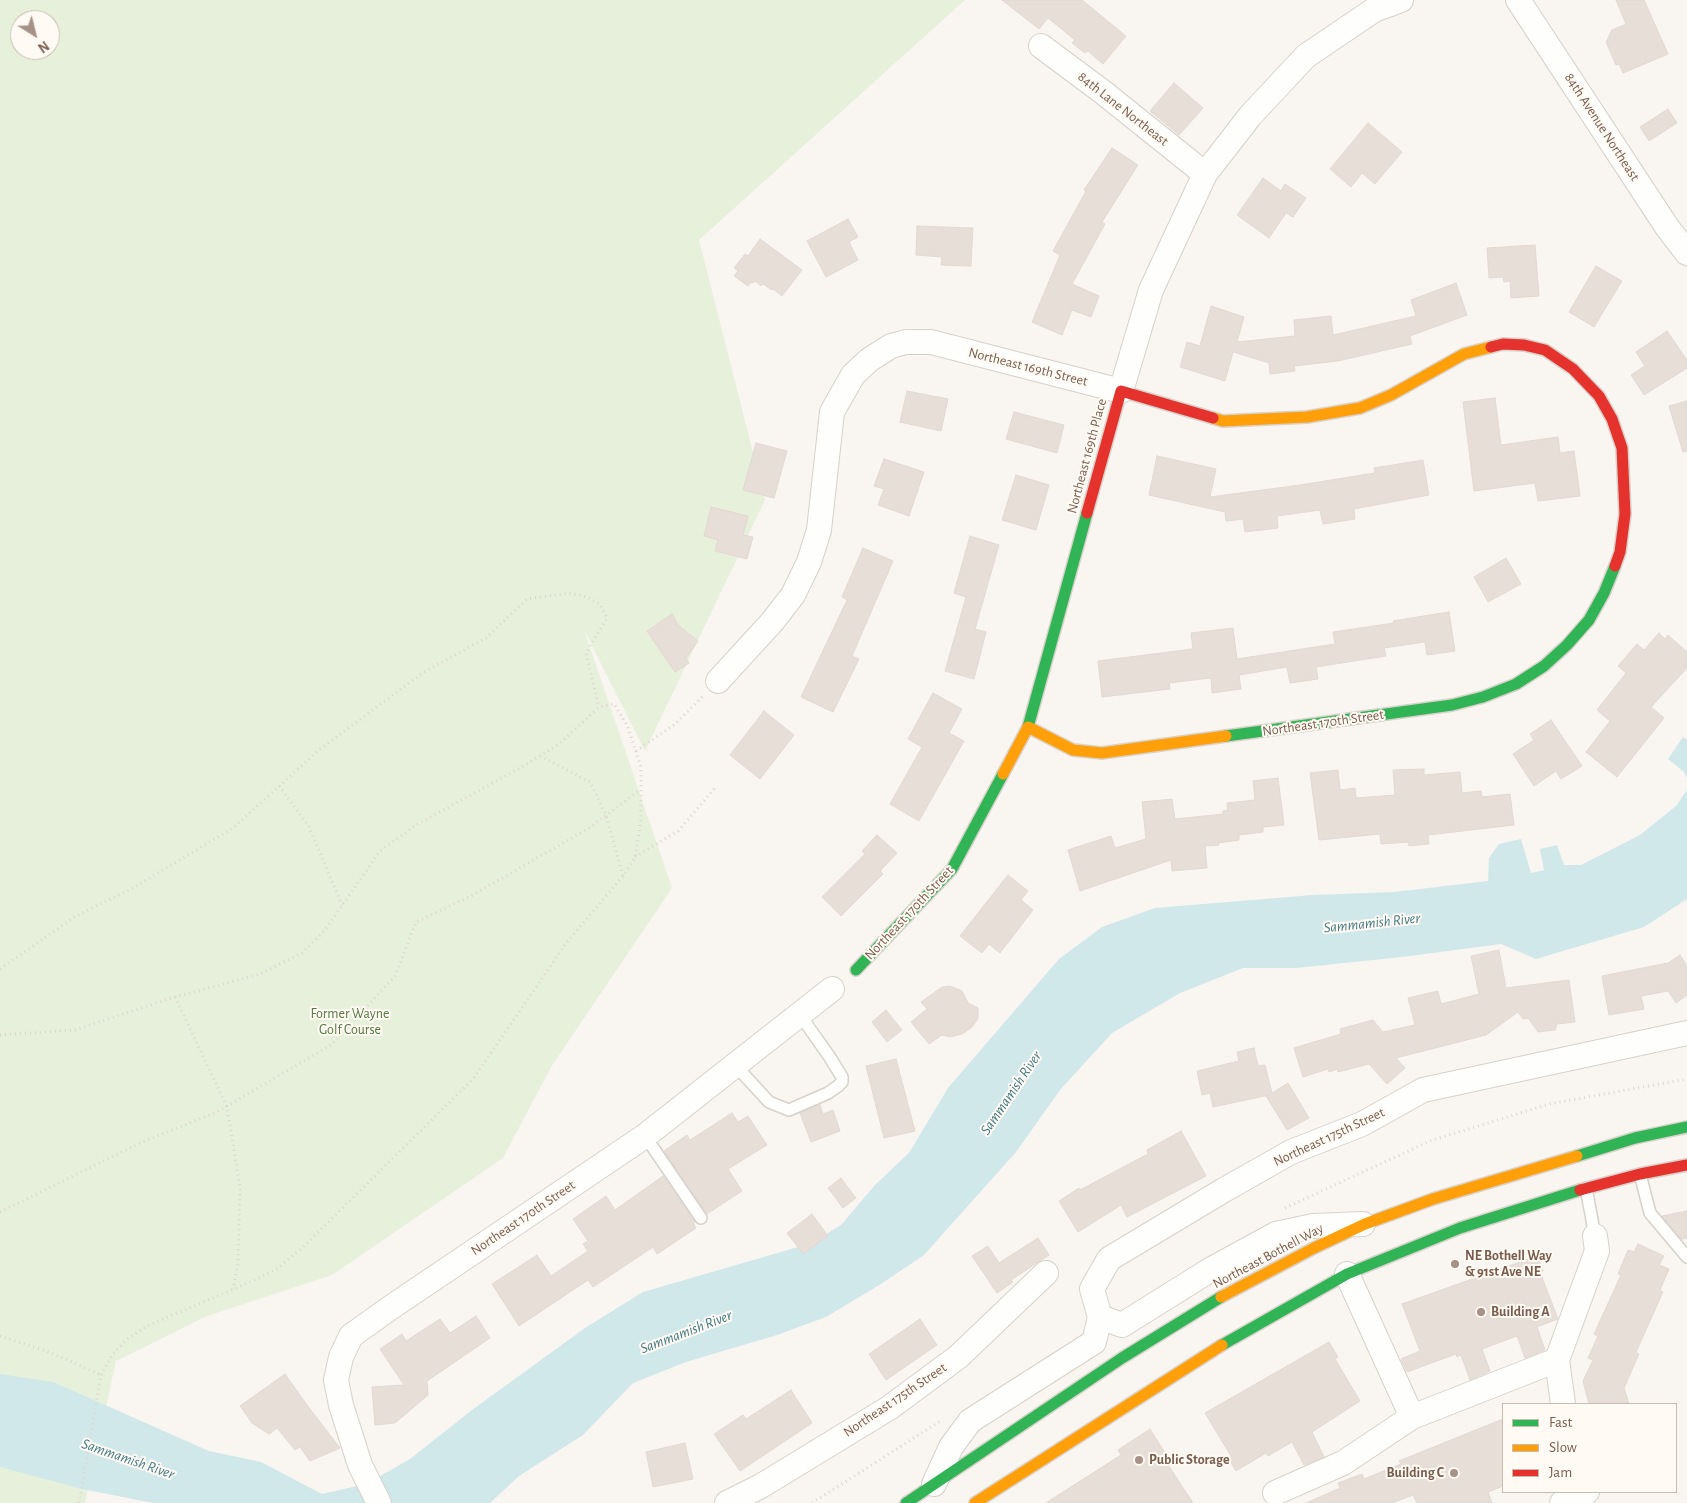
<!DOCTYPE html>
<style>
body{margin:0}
#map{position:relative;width:1687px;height:1503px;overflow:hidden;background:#f9f5f0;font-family:"Alegreya Sans",sans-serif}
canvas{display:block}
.legend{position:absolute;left:1502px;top:1403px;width:175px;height:90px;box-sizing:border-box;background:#fffaf3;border:1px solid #cabbb1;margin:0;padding:6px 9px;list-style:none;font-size:15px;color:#7a5c4d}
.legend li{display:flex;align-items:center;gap:10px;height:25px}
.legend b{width:25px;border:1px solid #cabbb1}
.north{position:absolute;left:10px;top:10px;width:50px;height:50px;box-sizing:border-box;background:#fffaf3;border:1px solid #cabbb1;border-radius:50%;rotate:144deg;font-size:14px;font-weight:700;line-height:20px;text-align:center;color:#7a5c4d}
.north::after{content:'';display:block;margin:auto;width:18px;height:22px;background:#a69286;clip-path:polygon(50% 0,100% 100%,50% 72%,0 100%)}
</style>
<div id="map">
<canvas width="1687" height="1503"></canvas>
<ul class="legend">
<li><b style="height:6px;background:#30b455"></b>Fast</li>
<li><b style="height:6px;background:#ff9f0a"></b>Slow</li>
<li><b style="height:6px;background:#e5322d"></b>Jam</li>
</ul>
<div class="north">N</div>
</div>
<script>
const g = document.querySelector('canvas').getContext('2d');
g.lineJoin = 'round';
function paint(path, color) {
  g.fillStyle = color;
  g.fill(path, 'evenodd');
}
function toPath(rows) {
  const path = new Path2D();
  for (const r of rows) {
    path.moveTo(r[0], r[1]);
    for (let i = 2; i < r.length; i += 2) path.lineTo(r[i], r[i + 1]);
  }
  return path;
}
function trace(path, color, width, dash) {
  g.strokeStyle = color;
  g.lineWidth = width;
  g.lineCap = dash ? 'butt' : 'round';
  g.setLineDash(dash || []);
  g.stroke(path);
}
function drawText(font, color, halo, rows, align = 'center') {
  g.font = font + ' "Alegreya Sans",sans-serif';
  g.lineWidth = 4;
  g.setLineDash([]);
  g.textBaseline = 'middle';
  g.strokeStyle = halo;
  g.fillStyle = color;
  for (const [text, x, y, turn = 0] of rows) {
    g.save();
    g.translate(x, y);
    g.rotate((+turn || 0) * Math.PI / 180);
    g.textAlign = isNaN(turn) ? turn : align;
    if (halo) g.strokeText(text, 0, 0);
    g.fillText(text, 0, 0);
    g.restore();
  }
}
paint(toPath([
 [0,0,965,0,699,240,765,500,645,751,584,630,672,888,551,1067,503,1158,332,1275,207,1316,116,1361,85,1503,0,1503],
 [20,20,50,20,50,50,20,50]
]), '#e7f0db');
paint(toPath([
 [1683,737,1687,740,1687,778,1684,772,1668,759],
 [1687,790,1687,899,1644,927,1536,959,1501,944,1402,957,1296,968,1243,968,1180,993,1112,1033,1060,1090,1016,1152,924,1255,881,1284,826,1317,777,1335,686,1362,633,1383,583,1435,519,1476,490,1503,153,1503,82,1489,0,1467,0,1374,53,1382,209,1451,261,1462,322,1494,366,1484,410,1459,472,1410,585,1328,643,1292,812,1243,841,1225,875,1185,909,1153,948,1088,1059,959,1102,927,1155,908,1313,895,1394,892,1488,881,1489,858,1499,844,1521,839,1531,873,1544,870,1540,849,1557,845,1564,865,1581,865,1640,835,1676,806]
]), '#d0e8ea');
const building = toPath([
 [1002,0,1082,0,1126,36,1103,64,1088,51,1085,53,1072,43,1075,40,1048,18,1039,29,1002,0],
 [1616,0,1644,0,1668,54,1623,73,1619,64,1616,65,1606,42,1612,30,1626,24,1616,0],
 [1174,83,1203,108,1179,135,1150,111,1174,83],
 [1668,109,1677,123,1649,141,1640,127,1668,109],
 [1368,123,1402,152,1375,184,1362,173,1351,187,1330,169,1368,123],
 [1112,148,1138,165,1102,222,1105,224,1072,284,1099,296,1091,317,1072,310,1062,335,1032,322,1060,255,1053,251,1086,191,1084,190,1112,148],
 [1263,178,1281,191,1285,184,1306,198,1293,217,1286,213,1269,238,1237,215,1263,178],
 [848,219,858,237,849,242,858,260,826,277,807,241,848,219],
 [917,226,973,228,971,266,941,265,942,257,916,255,917,226],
 [760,239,802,270,782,296,773,289,772,290,763,284,761,286,755,281,753,283,751,282,748,286,734,276,738,271,734,268,745,254,748,256,760,239],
 [1535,245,1539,296,1511,298,1510,281,1504,282,1503,277,1489,278,1487,248,1535,245],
 [1596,266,1622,281,1594,327,1569,312,1596,266],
 [1456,283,1467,315,1410,336,1412,344,1338,361,1294,366,1295,371,1270,374,1269,363,1233,352,1225,381,1180,367,1187,342,1200,346,1211,306,1244,317,1237,342,1295,336,1294,320,1331,316,1333,335,1416,316,1411,300,1456,283],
 [1667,331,1687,360,1687,368,1644,395,1631,375,1645,366,1636,352,1667,331],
 [907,391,948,399,941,431,900,422,907,391],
 [1495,398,1501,445,1558,437,1560,453,1574,451,1580,496,1538,501,1535,483,1474,491,1463,402,1495,398],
 [1687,401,1687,451,1683,452,1669,406,1687,401],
 [1014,412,1064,425,1057,453,1006,439,1014,412],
 [756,443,787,451,774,498,743,490,756,443],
 [1157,456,1216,469,1210,497,1300,485,1375,473,1374,468,1423,460,1429,495,1354,509,1355,519,1323,524,1320,510,1277,516,1278,528,1245,532,1243,519,1226,521,1225,512,1149,495,1157,456],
 [884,459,924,472,909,516,878,505,884,489,874,486,884,459],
 [1016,475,1049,485,1036,530,1002,520,1016,475],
 [711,507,748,516,743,535,753,537,747,559,715,551,718,540,704,536,711,507],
 [970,536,999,545,975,629,986,632,974,679,945,671,966,597,954,593,970,536],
 [863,548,893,561,852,656,859,659,833,712,801,697,847,600,842,597,863,548],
 [1506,558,1521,584,1488,602,1474,577,1506,558],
 [1449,612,1455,651,1427,655,1425,642,1384,648,1386,656,1316,667,1318,679,1290,683,1287,667,1239,675,1241,689,1212,693,1211,678,1169,683,1170,689,1102,697,1098,661,1193,649,1191,633,1233,628,1237,659,1335,644,1333,632,1394,623,1393,621,1449,612],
 [672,614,678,625,698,641,686,658,689,663,675,672,647,631,672,614],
 [1659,633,1665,639,1668,635,1687,652,1687,668,1651,707,1664,718,1617,777,1586,752,1610,721,1597,710,1626,673,1618,666,1637,644,1644,650,1659,633],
 [933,693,962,709,949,733,964,741,919,821,890,804,922,747,908,739,933,693],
 [764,711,794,735,760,779,730,755,764,711],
 [1551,720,1582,766,1561,779,1556,771,1534,786,1513,754,1534,740,1530,734,1551,720],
 [1424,769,1424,775,1460,772,1462,793,1481,791,1482,797,1510,794,1514,825,1428,835,1429,844,1409,846,1408,842,1381,844,1380,834,1319,840,1310,773,1338,770,1340,790,1355,788,1356,798,1395,795,1393,770,1424,769],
 [1278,778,1284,825,1263,827,1263,832,1239,835,1239,840,1218,843,1219,845,1205,846,1207,868,1172,871,1171,860,1080,891,1068,850,1111,836,1115,848,1146,839,1142,802,1172,799,1175,819,1223,814,1223,811,1228,810,1227,803,1255,800,1253,781,1278,778],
 [877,835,897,853,880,871,883,874,841,916,822,897,865,854,862,851,877,835],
 [1008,875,1028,891,1021,900,1033,910,1000,953,989,944,982,953,960,936,1008,875],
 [1499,950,1506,988,1569,980,1575,1022,1557,1024,1555,1030,1538,1032,1528,1018,1523,1019,1518,1012,1486,1035,1396,1058,1405,1068,1387,1084,1369,1064,1338,1072,1337,1069,1329,1072,1328,1069,1303,1077,1294,1048,1341,1034,1340,1029,1373,1020,1383,1032,1415,1025,1408,998,1438,991,1441,1004,1479,994,1471,956,1499,950],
 [1680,955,1687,966,1687,995,1676,1003,1668,991,1641,996,1644,1009,1609,1015,1602,976,1668,963,1680,955],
 [950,986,962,991,968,1003,978,1008,978,1019,971,1028,962,1034,950,1037,942,1035,929,1044,911,1022,927,1009,921,1002,942,987,950,986],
 [886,1010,902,1030,887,1042,872,1022,886,1010],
 [1254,1048,1258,1066,1265,1065,1272,1093,1288,1083,1309,1118,1287,1130,1266,1096,1269,1095,1213,1107,1210,1093,1202,1095,1197,1071,1239,1061,1237,1052,1254,1048],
 [896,1059,915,1131,884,1138,866,1066,896,1059],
 [820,1105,823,1114,833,1110,840,1131,811,1142,800,1113,820,1105],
 [732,1113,738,1122,748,1116,767,1145,728,1169,742,1191,707,1214,664,1151,687,1135,690,1140,732,1113],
 [1181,1131,1206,1176,1127,1217,1121,1205,1078,1232,1059,1201,1079,1188,1080,1190,1148,1154,1147,1150,1181,1131],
 [663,1176,695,1222,693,1223,696,1228,657,1254,653,1247,593,1287,588,1280,519,1326,492,1284,537,1255,551,1276,588,1251,583,1244,588,1241,573,1219,606,1196,615,1210,663,1176],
 [841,1178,856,1198,843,1208,828,1188,841,1178],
 [1687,1211,1687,1238,1681,1239,1662,1216,1687,1211],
 [812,1214,828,1236,803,1254,787,1233,812,1214],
 [1038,1238,1049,1255,1011,1280,1013,1282,997,1293,972,1256,988,1246,999,1263,1038,1238],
 [1638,1244,1664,1256,1659,1265,1669,1269,1660,1290,1663,1292,1636,1352,1639,1354,1624,1388,1629,1404,1589,1404,1583,1381,1593,1360,1588,1358,1598,1336,1594,1334,1621,1275,1618,1274,1628,1250,1634,1252,1638,1244],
 [1537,1256,1543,1271,1540,1272,1558,1319,1537,1327,1545,1350,1525,1358,1517,1336,1482,1349,1490,1371,1470,1380,1461,1355,1457,1357,1456,1354,1407,1372,1401,1359,1420,1351,1402,1304,1537,1256],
 [476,1316,490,1338,427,1381,428,1395,395,1423,375,1425,372,1387,404,1385,380,1349,402,1334,406,1341,440,1319,450,1333,476,1316],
 [920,1319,937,1345,886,1380,869,1354,920,1319],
 [1329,1342,1338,1357,1335,1359,1360,1401,1312,1432,1324,1457,1304,1465,1292,1442,1268,1456,1266,1453,1236,1471,1228,1458,1231,1456,1205,1413,1329,1342],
 [285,1374,307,1405,340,1448,310,1461,300,1447,295,1450,277,1428,269,1434,252,1423,240,1406,285,1374],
 [791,1390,812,1423,740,1471,714,1434,743,1415,746,1419,791,1390],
 [1503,1419,1503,1486,1488,1492,1492,1503,1417,1503,1413,1495,1392,1503,1306,1503,1340,1488,1338,1483,1362,1474,1364,1479,1401,1464,1399,1461,1503,1419],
 [1150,1429,1169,1459,1165,1460,1193,1503,1046,1503,1121,1455,1118,1450,1150,1429],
 [685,1443,693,1479,653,1487,646,1452,685,1443]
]);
paint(building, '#e6ded7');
trace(building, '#e2d8d2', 1);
const lane = toPath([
 [735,1065,769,1102,789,1110,828,1093,838,1086,842,1082,842,1077,829,1056,800,1015],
 [645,1136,701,1218],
 [1640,1174,1650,1213,1687,1257],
 [1586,1188,1595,1236]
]);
const street = toPath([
 [1518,0,1667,227,1687,253],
 [1041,46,1104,93,1205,174],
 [718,681,772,622,793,595,809,562,819,530,832,412,853,375,869,360,891,346,906,342,931,342,1121,391,1151,290,1205,174,1250,116,1306,56,1374,10,1401,0],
 [1347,1274,1412,1417],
 [1100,1317,1092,1289,1109,1259,1224,1190,1291,1152,1362,1124,1423,1090,1687,1033],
 [1563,1404,1557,1360,1597,1251,1595,1236],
 [934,1484,951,1447,970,1421,1094,1342,1100,1317,1122,1325,1210,1270,1276,1234,1313,1226,1363,1224],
 [1275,1493,1343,1463,1412,1417,1557,1360],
 [379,1503,360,1465,341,1405,336,1380,341,1357,351,1336,390,1308,645,1136,832,989],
 [727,1503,761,1486,889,1408,958,1357,1046,1273],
 [1562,1503,1587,1492]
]);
const fast = toPath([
 [1028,727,1087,513],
 [1226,736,1452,705,1483,697,1516,684,1544,666,1567,645,1589,620,1604,593,1615,566],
 [856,970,952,869,1003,774],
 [1577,1156,1635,1138,1687,1127],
 [1222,1345,1347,1274,1460,1228,1580,1190],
 [906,1503,1122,1358,1221,1297]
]);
const slow = toPath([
 [1213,418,1223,421,1307,417,1360,408,1391,395,1464,354,1491,347],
 [1003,774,1028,727,1073,750,1102,753,1226,736],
 [1221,1297,1314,1248,1365,1224,1433,1199,1577,1156],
 [975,1503,1222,1345]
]);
const jam = toPath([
 [1491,347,1503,344,1524,345,1545,350,1573,369,1599,396,1612,419,1622,448,1625,514,1620,552,1615,566],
 [1087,513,1121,391,1213,418],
 [1580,1190,1640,1174,1687,1165]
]);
trace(lane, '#d7d1cb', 14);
trace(street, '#d7d1cb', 26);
trace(fast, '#d9d2cb', 14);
trace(slow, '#d9d2cb', 14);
trace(jam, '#d9d2cb', 14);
trace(toPath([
 [636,751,674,725,703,696],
 [540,756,590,782,606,815,623,876],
 [279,786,308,825,342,905],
 [635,857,678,831,715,788],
 [0,969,76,916,133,888,233,828,319,750,424,672,486,638,527,599,569,593,587,597,600,604,607,618,586,653,599,707],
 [175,997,227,1107,240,1188,238,1264,233,1289],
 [0,1035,75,1030,175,997,260,974,302,953,325,930,380,851,416,825,522,767,559,744,599,707,614,704,627,725,641,767,641,819,635,857,623,876,567,942,473,1079,302,1248,278,1268,257,1279,147,1326,127,1339,112,1355,101,1375,79,1503],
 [1285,1208,1430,1141,1549,1104,1687,1079],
 [0,1212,140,1143,217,1112,331,1045,395,976,416,922,471,896,589,828,639,791],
 [0,1336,49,1352,101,1375],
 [812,1503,942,1420]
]), '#dcd5d0', 3, [1, 4]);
trace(lane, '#fefefd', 11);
trace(street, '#fefefd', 24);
trace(fast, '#30b455', 11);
trace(slow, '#ff9f0a', 11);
trace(jam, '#e5322d', 11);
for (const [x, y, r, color] of [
 [1455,1264,5,"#a69286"],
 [1481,1312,5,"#a69286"],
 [1139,1460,5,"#a69286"],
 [1454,1473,5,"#a69286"]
]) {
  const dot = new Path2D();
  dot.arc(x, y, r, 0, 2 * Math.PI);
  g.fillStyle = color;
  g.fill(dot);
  trace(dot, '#fffaf3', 2);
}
drawText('14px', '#7a5c4d', '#fffaf3', [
 ["84th Lane Northeast",1123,109,38],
 ["84th Avenue Northeast",1602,127,57],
 ["Northeast 169th Street",1028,367,14],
 ["Northeast 169th Place",1087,456,-75],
 ["Northeast 170th Street",1323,723,-8],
 ["Northeast 170th Street",909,913,-47],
 ["Northeast 175th Street",1329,1137,-25],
 ["Northeast 170th Street",523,1218,-34],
 ["Northeast Bothell Way",1268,1256,-28],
 ["Northeast 175th Street",895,1400,-34]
]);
drawText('14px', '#537a41', '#fffaf3', [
 ["Former Wayne",350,1014],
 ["Golf Course",350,1030]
]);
drawText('bold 14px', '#7a5c4d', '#fffaf3', [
 ["NE Bothell Way",1465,1256],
 ["& 91st Ave NE",1465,1272],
 ["Building A",1491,1312],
 ["Public Storage",1149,1460],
 ["Building C",1444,1473,"right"]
], 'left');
drawText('italic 15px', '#437c86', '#fffaf3', [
 ["Sammamish River",1372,923,-6],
 ["Sammamish River",1011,1093,-56],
 ["Sammamish River",686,1332,-21],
 ["Sammamish River",128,1459,19]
]);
</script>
